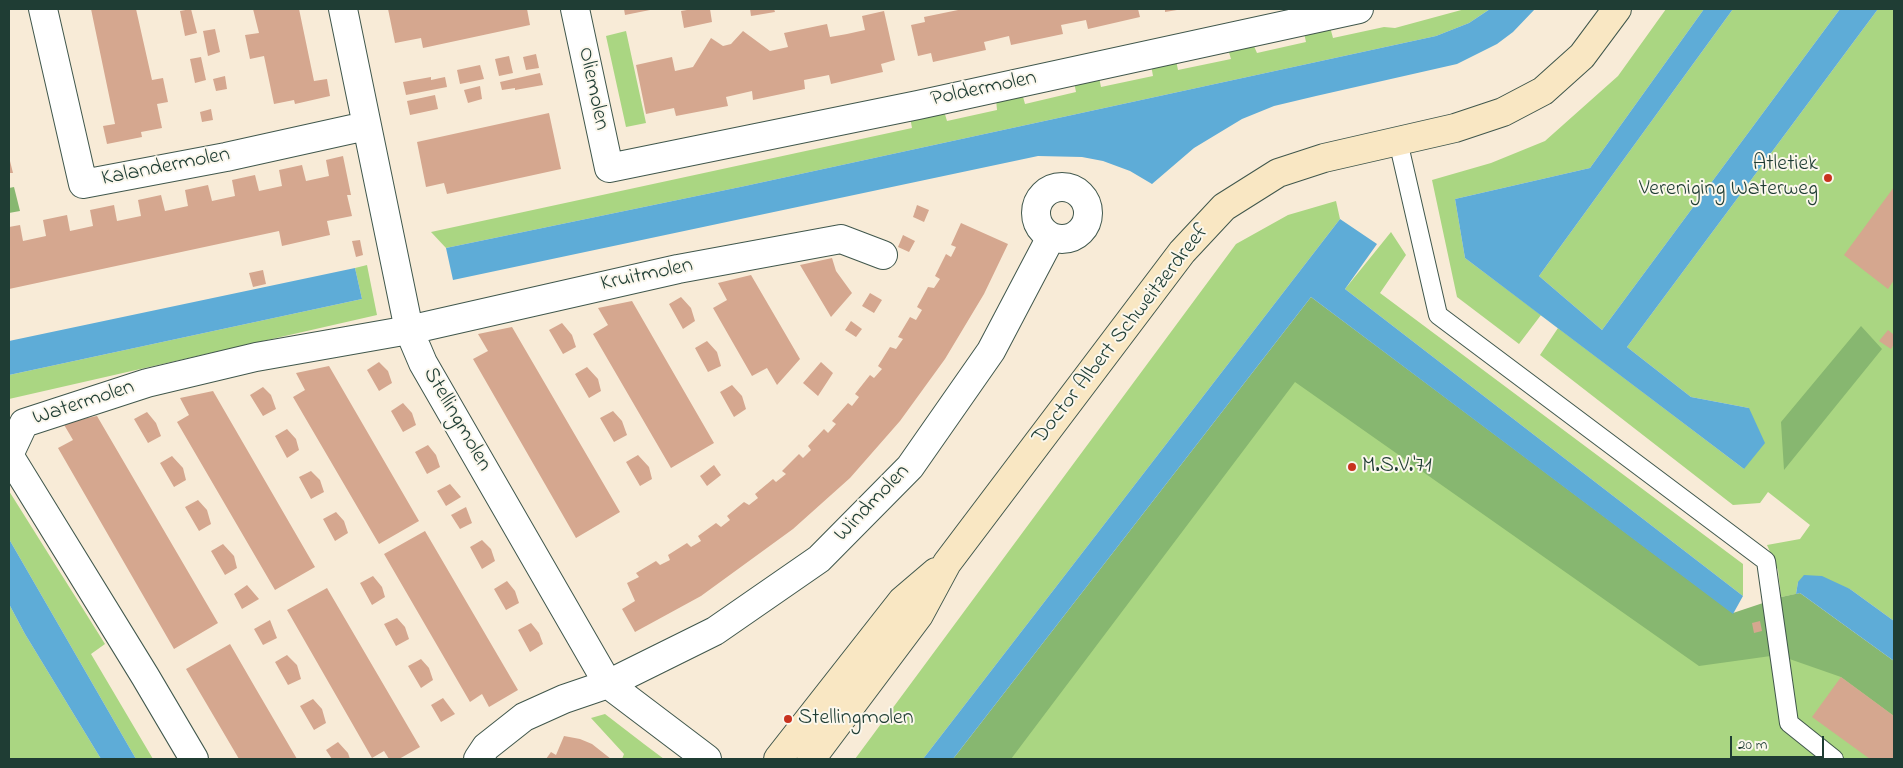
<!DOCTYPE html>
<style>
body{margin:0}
#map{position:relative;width:1903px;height:768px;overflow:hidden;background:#f8ebd7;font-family:"Indie Flower",sans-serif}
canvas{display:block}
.frame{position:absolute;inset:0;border:10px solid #1f3d34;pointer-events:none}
.scale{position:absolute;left:1730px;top:736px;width:94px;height:22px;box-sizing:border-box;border:2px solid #1f3d34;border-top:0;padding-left:6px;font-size:15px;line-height:18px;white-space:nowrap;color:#1f3d34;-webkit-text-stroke:4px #fbf7ec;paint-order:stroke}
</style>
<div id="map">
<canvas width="1903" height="768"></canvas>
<div class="frame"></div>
<div class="scale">20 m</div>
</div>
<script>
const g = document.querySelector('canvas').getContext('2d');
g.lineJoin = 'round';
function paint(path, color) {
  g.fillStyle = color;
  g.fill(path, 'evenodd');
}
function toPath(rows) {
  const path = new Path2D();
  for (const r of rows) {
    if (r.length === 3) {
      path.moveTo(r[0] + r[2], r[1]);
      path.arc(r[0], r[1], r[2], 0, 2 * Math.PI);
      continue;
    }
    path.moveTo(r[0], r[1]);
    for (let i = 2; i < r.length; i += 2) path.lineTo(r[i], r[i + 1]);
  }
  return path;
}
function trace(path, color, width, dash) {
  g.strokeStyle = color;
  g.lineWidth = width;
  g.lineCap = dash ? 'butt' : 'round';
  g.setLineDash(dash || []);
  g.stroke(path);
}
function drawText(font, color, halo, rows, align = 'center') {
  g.font = font + ' "Indie Flower",sans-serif';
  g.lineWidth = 4;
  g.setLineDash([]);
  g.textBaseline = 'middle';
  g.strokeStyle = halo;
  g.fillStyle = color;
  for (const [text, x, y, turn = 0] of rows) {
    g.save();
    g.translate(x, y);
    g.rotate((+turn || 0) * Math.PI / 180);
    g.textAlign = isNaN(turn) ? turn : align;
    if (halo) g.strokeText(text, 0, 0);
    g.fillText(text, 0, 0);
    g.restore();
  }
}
paint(toPath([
 [1465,9,1490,9,1469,23,1436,36,745,186,446,248,431,232,912,128,910,117,944,111,947,121,997,110,996,99,1022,93,1025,104,1076,92,1074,82,1099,77,1101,87,1153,76,1151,65,1176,60,1178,70,1231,59,1228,49,1253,44,1257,53,1306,42,1304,33,1330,27,1333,38,1384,27,1395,28],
 [1666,9,1704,9,1590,168,1455,199,1465,258,1541,315,1519,344,1457,297,1432,180,1491,163,1545,141,1618,76],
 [1733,9,1840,9,1602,330,1539,276],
 [1878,9,1894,9,1894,621,1850,589,1798,582,1796,594,1781,597,1778,570,1767,545,1800,539,1810,525,1768,492,1760,503,1733,505,1540,355,1558,328,1744,469,1749,408,1691,397,1627,347],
 [626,31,646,123,626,127,606,36],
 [1336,201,1340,219,923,759,855,759,1236,244,1288,215],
 [1391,232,1406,255,1380,293,1743,564,1743,596,1345,289],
 [367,265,377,315,9,399,9,375,362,299,355,268],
 [1313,325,1722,631,1894,682,1894,759,968,759],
 [9,491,105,644,91,654,153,759,136,759,9,539],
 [9,604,25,634,101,759,9,759],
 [605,714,644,744,664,759,622,759,624,754,591,718]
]), '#aad682');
paint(toPath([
 [14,187,20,211,9,213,9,188],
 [1311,297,1733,613,1781,597,1800,593,1894,661,1894,716,1841,677,1778,655,1699,666,1295,382,1011,759,953,759],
 [1861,326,1882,349,1784,470,1781,422]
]), '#87b770');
paint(toPath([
 [1490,9,1535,9,1513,32,1497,44,1457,64,1316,96,1274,106,1242,119,1194,148,1152,184,1130,171,1103,161,1082,157,1038,156,453,280,446,248,745,186,1436,36,1469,23],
 [1704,9,1733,9,1539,276,1602,330,1840,9,1878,9,1627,347,1691,397,1749,408,1765,443,1744,469,1465,258,1455,199,1590,168],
 [1340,219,1377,244,1345,289,1743,596,1733,614,1311,297,953,759,923,759],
 [355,268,362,299,9,375,9,341],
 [9,539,136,759,101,759,25,634,9,604],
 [1804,575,1822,576,1850,589,1894,621,1894,661,1800,593,1796,594,1798,582]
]), '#5eacd7');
paint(toPath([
 [91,9,136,9,152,80,163,78,168,102,157,104,162,128,141,132,142,137,107,144,103,126,115,124],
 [191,9,197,33,185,36,180,11],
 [253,9,299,9,314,81,327,79,330,96,295,104,294,100,274,104,264,56,250,59,245,35,259,33],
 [388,9,527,9,530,25,423,48,421,38,395,43],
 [624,9,650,9,650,10,625,15],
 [693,9,710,9,712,22,684,28,681,11],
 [750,9,774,9,775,12,751,16],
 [963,9,1138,9,1140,17,1088,29,1086,20,1061,25,1063,34,1011,45,1009,36,984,42,986,50,933,62,931,53,918,56,911,25,925,22,924,17],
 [1165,9,1177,9,1177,10,1165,12],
 [884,11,895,60,881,64,883,72,831,84,829,75,804,80,805,89,753,100,752,91,726,97,728,106,676,116,674,108,646,114,636,65,672,57,675,71,693,67,711,38,723,46,731,44,743,31,770,51,788,47,784,33,827,24,830,37,847,34,865,30,862,16],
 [215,29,220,52,208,56,203,31],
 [536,54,539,68,526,70,523,57],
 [509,56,513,73,499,76,495,59],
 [201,57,206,80,195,83,190,59],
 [480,65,484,79,460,84,457,70],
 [540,73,543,85,515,90,515,88,502,90,500,82],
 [225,76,227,89,216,91,213,79],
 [431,77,431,80,445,77,447,87,406,95,403,82],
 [480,86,482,99,468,103,464,90],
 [435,95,438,109,410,115,407,101],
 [211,109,213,120,202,122,200,112],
 [549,113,561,169,447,194,444,183,426,187,417,142],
 [343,156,351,195,347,195,352,216,327,221,330,235,282,246,279,231,9,289,9,227,20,225,23,241,46,236,43,220,67,215,70,231,93,226,90,210,114,205,117,221,141,216,138,200,161,195,165,211,188,206,185,190,208,185,212,201,235,196,232,180,255,175,259,191,282,186,279,170,302,165,306,181,329,176,326,160],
 [9,157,13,173,9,173],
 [1894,187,1894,280,1888,289,1844,255],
 [917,205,929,210,924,222,913,217],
 [961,223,1008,244,984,294,945,359,900,421,850,478,793,529,701,596,635,632,622,609,635,601,627,583,639,577,636,573,656,561,660,565,670,560,668,555,687,543,691,547,701,541,698,536,716,523,721,527,730,520,727,516,744,502,749,505,758,498,755,494,773,479,776,482,786,474,782,471,799,454,803,458,811,450,808,446,824,429,828,433,836,424,832,421,848,403,852,406,859,397,855,394,870,375,874,378,882,369,878,366,890,347,896,349,903,339,898,337,910,317,916,320,922,310,917,307,928,287,934,288,940,279,935,276,946,254,951,257,956,247,951,245],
 [903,235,915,241,909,252,898,247],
 [360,240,363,255,356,257,352,241],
 [832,258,836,271,852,293,831,317,800,265],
 [263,270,266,284,253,287,249,273],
 [751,275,800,359,777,385,767,368,752,376,713,308,727,300,718,283],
 [870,293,882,300,874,313,862,306],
 [681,297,691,308,695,321,683,329,669,304],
 [632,301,714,443,671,468,593,334,608,325,598,308],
 [851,321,862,329,856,337,845,330],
 [562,323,572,335,576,347,563,354,549,330],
 [512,327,620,512,576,538,473,359,488,351,478,334],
 [1888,330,1894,335,1894,344,1891,349,1879,341],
 [707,341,717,352,721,366,708,372,695,348],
 [379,362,388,371,392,383,379,391,367,370],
 [821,362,833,373,818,396,803,383],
 [329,366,419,521,379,544,293,397,305,390,296,373],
 [587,367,598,379,601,391,589,398,575,374],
 [732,385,742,396,746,409,734,417,720,392],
 [263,387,271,395,276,409,263,416,250,395],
 [213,391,315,567,275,590,177,422,189,415,180,398],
 [403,403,412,413,416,425,403,432,391,411],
 [613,411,622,421,627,435,614,442,600,418],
 [147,412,156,423,161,436,148,443,134,419],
 [97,416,218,623,174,649,58,448,73,440,63,423],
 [287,429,296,439,299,450,287,458,275,436],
 [428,445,436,455,440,467,427,474,415,452],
 [638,455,649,467,652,479,640,486,626,462],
 [172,456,183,468,186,480,174,487,160,463],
 [714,465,721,475,707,486,700,476],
 [311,471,320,480,324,492,311,499,299,477],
 [450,484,461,497,446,506,437,491],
 [198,500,207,510,211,524,199,531,185,507],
 [466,507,472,523,460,529,451,515],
 [336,512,344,521,348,533,335,541,323,519],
 [425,531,518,690,489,707,482,694,470,702,384,554],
 [482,540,491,549,495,561,482,569,470,547],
 [223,544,234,556,237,568,225,575,211,551],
 [373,576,382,587,385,597,372,605,360,583],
 [507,581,515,591,519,603,506,610,494,589],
 [247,585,259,599,242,609,234,594],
 [327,588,420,747,399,759,389,759,384,751,372,758,287,610],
 [397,618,405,627,409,639,396,646,384,624],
 [270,620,277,638,263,645,254,629],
 [1760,621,1762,631,1754,633,1752,623],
 [531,623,539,633,543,644,530,652,518,630],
 [230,644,256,689,297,759,239,759,186,669],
 [287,655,297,665,301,679,288,685,275,662],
 [421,659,429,668,433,680,421,688,408,666],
 [1841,677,1894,716,1894,759,1870,759,1812,717],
 [443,698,455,714,441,722,431,705],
 [313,699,322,709,326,723,314,730,300,706],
 [564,736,580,739,592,744,611,759,546,759,551,752,556,755],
 [338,742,348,753,350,759,332,759,326,750]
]), '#d5a78f');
const lane = toPath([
 [1398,141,1438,315,1766,561,1789,723,1834,759]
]);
const street = toPath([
 [43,9,83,184,226,157,366,126],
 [343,9,409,330,423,363,608,684,707,759],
 [575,9,609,168,918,105,1359,9],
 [1062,213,26],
 [194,759,145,676,9,455,24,423,147,383,256,357,409,330,678,269,841,239,883,255],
 [478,759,486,747,524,717,564,699,608,684,715,631,819,559,910,467,991,351,1051,237]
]);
const secondary = toPath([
 [778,759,902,601,936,572],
 [811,759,919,615,947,563,1182,252,1224,207,1278,173,1324,158,1455,128,1503,112,1543,91,1582,56,1617,9]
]);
trace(lane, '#40574c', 20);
trace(street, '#40574c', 30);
trace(secondary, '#40574c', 30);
trace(lane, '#fff', 18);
trace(street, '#fff', 28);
trace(secondary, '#f9e7c3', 28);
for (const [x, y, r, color] of [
 [1828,178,5,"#c8321e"],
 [1352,467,5,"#c8321e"],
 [788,719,5,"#c8321e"]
]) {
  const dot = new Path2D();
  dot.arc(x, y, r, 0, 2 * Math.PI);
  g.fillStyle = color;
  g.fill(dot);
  trace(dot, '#fbf7ec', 2);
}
drawText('22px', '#1f3d34', '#fbf7ec', [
 ["Oliemolen",592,89,78],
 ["Poldermolen",984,90,-12],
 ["Kalandermolen",166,168,-11],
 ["Kruitmolen",647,276,-12],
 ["Doctor Albert Schweitzerdreef",1122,335,-52],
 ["Watermolen",84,404,-18],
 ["Stellingmolen",456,420,60],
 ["Windmolen",873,504,-46]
]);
drawText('22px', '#1f3d34', '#fbf7ec', [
 ["Atletiek",1818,165,"right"],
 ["Vereniging Waterweg",1818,190,"right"],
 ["M.S.V.'71",1362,467],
 ["Stellingmolen",798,719]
], 'left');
</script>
